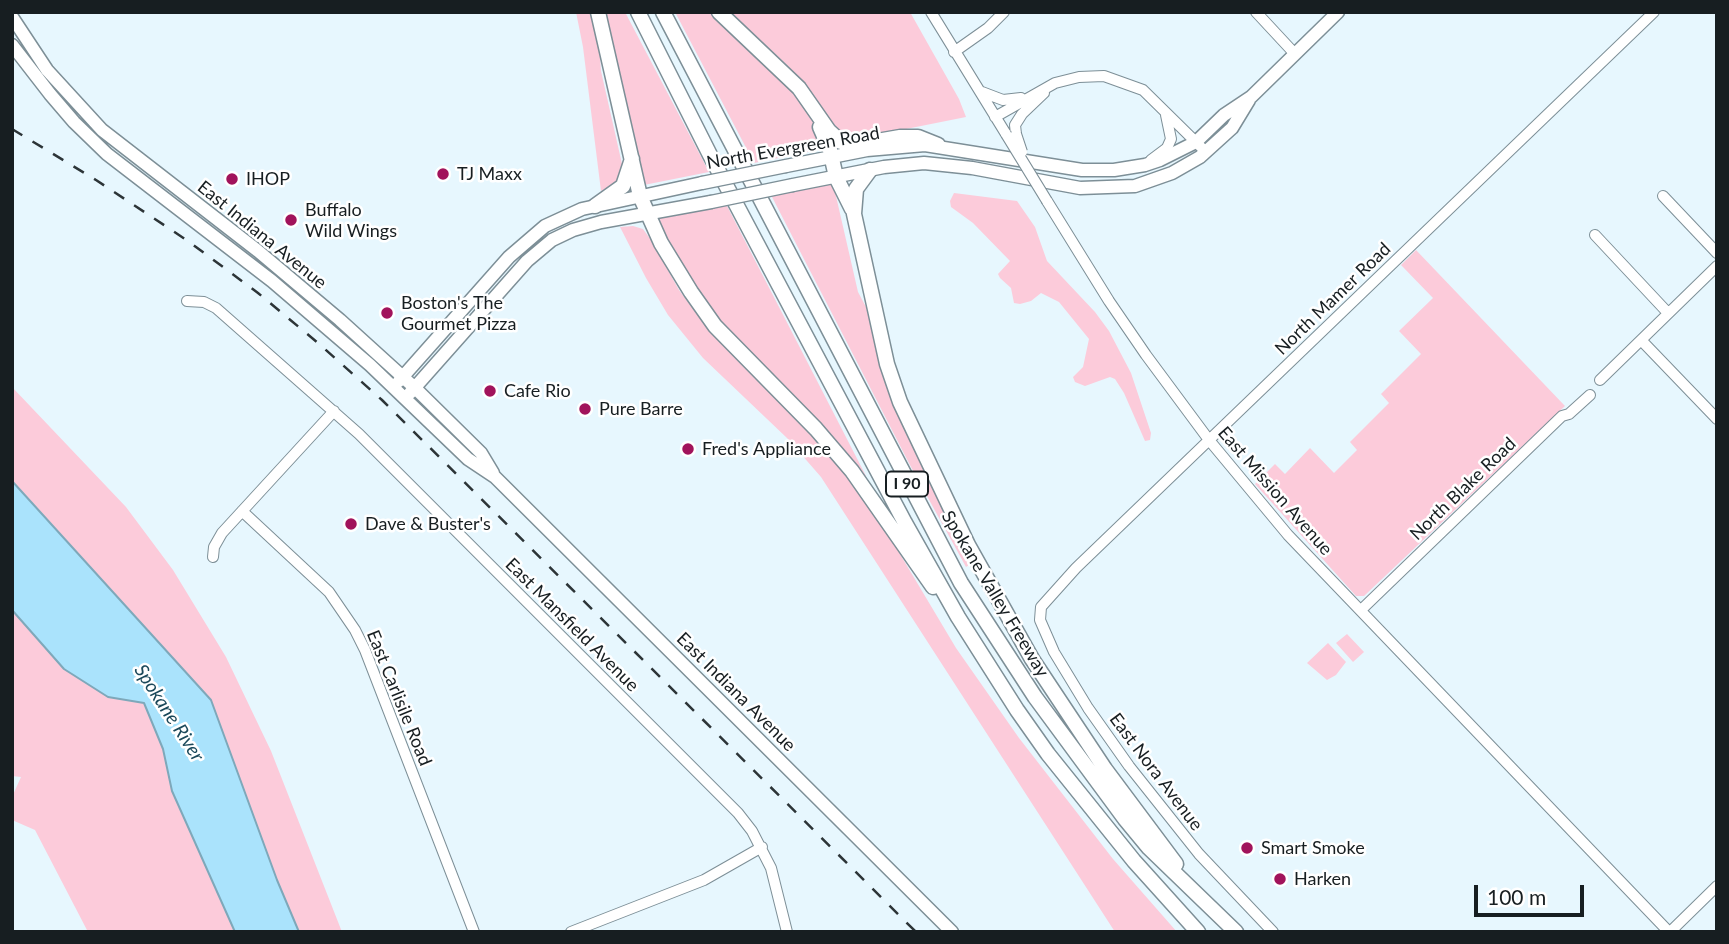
<!DOCTYPE html>
<style>
body{margin:0}
#map{position:relative;width:1729px;height:944px;overflow:hidden;background:#e7f7fe;font-family:Lato,sans-serif}
canvas{display:block}
.frame{position:absolute;inset:0;border:14px solid #171e21;pointer-events:none}
.scale{position:absolute;left:1474px;top:885px;width:110px;height:32px;box-sizing:border-box;border:4px solid #171e21;border-top:0;padding-left:9px;font-size:21px;line-height:24px;white-space:nowrap;color:#171e21;-webkit-text-stroke:5px #fff;paint-order:stroke}
</style>
<div id="map">
<canvas width="1729" height="944"></canvas>
<div class="frame"></div>
<div class="scale">100 m</div>
</div>
<script>
const g = document.querySelector('canvas').getContext('2d');
g.lineJoin = 'round';
function paint(path, color) {
  g.fillStyle = color;
  g.fill(path, 'evenodd');
}
function toPath(rows) {
  const path = new Path2D();
  for (const r of rows) {
    path.moveTo(r[0], r[1]);
    for (let i = 2; i < r.length; i += 2) path.lineTo(r[i], r[i + 1]);
  }
  return path;
}
function trace(path, color, width, dash) {
  g.strokeStyle = color;
  g.lineWidth = width;
  g.lineCap = dash ? 'butt' : 'round';
  g.setLineDash(dash || []);
  g.stroke(path);
}
function drawText(font, color, halo, rows, align = 'center') {
  g.font = font + ' Lato,sans-serif';
  g.lineWidth = 5;
  g.setLineDash([]);
  g.textBaseline = 'middle';
  g.strokeStyle = halo;
  g.fillStyle = color;
  for (const [text, x, y, turn = 0] of rows) {
    g.save();
    g.translate(x, y);
    g.rotate((+turn || 0) * Math.PI / 180);
    g.textAlign = isNaN(turn) ? turn : align;
    if (halo) g.strokeText(text, 0, 0);
    g.fillText(text, 0, 0);
    g.restore();
  }
}
paint(toPath([
 [576,12,591,12,599,45,601,71,622,164,622,170,616,183,601,191,583,47],
 [604,12,625,12,709,172,644,185],
 [675,12,714,12,788,85,811,116,827,148,754,163],
 [730,12,910,12,959,99,966,117,856,139,848,138,835,130,808,89,787,65],
 [833,183,858,292,866,307,884,376,972,563,966,567,911,467,771,195],
 [954,193,1017,201,1035,227,1047,261,1095,312,1109,331,1131,373,1151,433,1150,440,1145,441,1124,393,1115,379,1110,377,1085,386,1075,382,1073,377,1083,367,1089,339,1059,302,1041,293,1031,301,1020,304,1014,303,1011,288,1000,278,998,274,1010,261,973,223,951,207,950,201],
 [726,204,866,476,864,476,817,420,723,327,680,268,656,217],
 [633,226,643,229,651,240,679,290,710,332,798,418,850,480,888,534,956,648,1019,738,1113,859,1177,932,1115,932,821,477,787,438,703,358,668,315,646,278,620,227],
 [1416,250,1565,406,1364,596,1356,596,1255,484,1275,464,1285,474,1310,448,1334,473,1357,450,1350,442,1389,403,1381,394,1421,354,1399,331,1433,298,1401,265],
 [12,387,126,507,173,570,226,657,271,751,342,932,299,932,277,881,211,700,12,480],
 [12,610,65,669,108,697,144,702,163,749,172,791,235,932,88,932,35,830,12,820,12,797,21,777,12,776],
 [1347,634,1364,652,1353,662,1336,643],
 [1328,643,1346,662,1336,675,1327,680,1307,663]
]), '#fccbda');
const water = toPath([
 [12,481,211,700,277,880,299,932,235,932,172,791,163,749,144,703,108,697,64,669,12,610,12,481]
]);
paint(water, '#aae3fc');
trace(water, '#7ea8ba', 2);
const minor = toPath([
 [931,12,1006,134],
 [1256,12,1295,54],
 [954,52,988,28,1004,12],
 [982,92,1003,100,1021,98],
 [995,117,1055,83,1079,77,1104,76,1143,90,1206,152],
 [1016,134,1015,125,1022,114,1044,93],
 [1151,160,1167,148,1171,139,1166,115],
 [1663,196,1717,253],
 [1047,201,1109,301,1146,355,1209,440,1288,535,1669,932],
 [1595,235,1668,313],
 [187,301,204,302,216,308,359,434,738,813,752,831,771,868,787,932],
 [1641,340,1717,419],
 [1600,380,1717,266],
 [242,511,329,592,355,630,365,650,474,932],
 [213,557,214,547,222,533,334,411],
 [1361,610,1562,416,1569,414,1590,395],
 [571,932,704,880,762,847],
 [1273,932,1199,854,1129,766,1088,708,1054,652,1040,620,1041,607,1076,568,1654,12],
 [1670,932,1717,886]
]);
const major = toPath([
 [12,17,47,70,102,130,258,251,340,320,415,388,481,453,493,473],
 [12,45,50,94,74,122,107,154,272,281,370,365,468,459,495,477,952,932],
 [786,166,867,150,925,145,1082,170,1114,170,1145,165,1160,160,1196,142,1224,115,1251,97,1338,12],
 [793,185,884,167,924,163,972,168,1080,188,1135,186,1172,173,1200,157,1232,128,1249,100],
 [399,381,509,257,545,226,582,209,702,183],
 [410,393,527,261,552,240,573,230,601,222,711,202]
]);
const highway = toPath([
 [598,12,640,196,661,243,691,292,715,326,816,429,852,471,933,587],
 [638,12,710,155,905,523,958,617,1017,710,1048,754,1134,861,1198,932],
 [663,12,961,583,1035,697,1125,819,1149,848,1236,932],
 [719,12,799,88,829,131,841,142,854,145,900,137,918,137,938,145],
 [820,127,830,150,836,177,852,209],
 [870,170,856,189,854,214,887,364,900,402,968,545,1032,659,1105,769,1176,864],
 [595,206,623,186,632,159]
]);
trace(minor, '#7d8f97', 12);
trace(major, '#7d8f97', 15);
trace(highway, '#7d8f97', 17);
trace(minor, '#fff', 10);
trace(major, '#fff', 12);
trace(highway, '#fff', 14);
trace(toPath([
 [12,129,96,180,188,241,258,293,318,343,382,400,916,932]
]), '#2c3437', 2.5, [12, 12]);
const minorBridge = toPath([
 [1006,134,1047,201],
 [1016,134,1022,152]
]);
const majorBridge = toPath([
 [702,183,786,166],
 [711,202,793,185]
]);
trace(minorBridge, '#7d8f97', 12, []);
trace(majorBridge, '#7d8f97', 15, []);
trace(minorBridge, '#fff', 10);
trace(majorBridge, '#fff', 12);
for (const [x, y, r, color] of [
 [443,174,7,"#a1135b"],
 [232,179,7,"#a1135b"],
 [291,220,7,"#a1135b"],
 [387,313,7,"#a1135b"],
 [490,391,7,"#a1135b"],
 [585,409,7,"#a1135b"],
 [688,449,7,"#a1135b"],
 [351,524,7,"#a1135b"],
 [1247,848,7,"#a1135b"],
 [1280,879,7,"#a1135b"]
]) {
  const dot = new Path2D();
  dot.arc(x, y, r, 0, 2 * Math.PI);
  g.fillStyle = color;
  g.fill(dot);
  trace(dot, '#fff', 2.5);
}
for (const [x, y, w] of [
 [907,484,42]
]) {
  const box = new Path2D();
  box.roundRect(x - w / 2, y - 12.5, w, 25, 5);
  g.fillStyle = '#fff';
  g.fill(box);
  trace(box, '#171e21', 2);
}
drawText('bold 16px', '#171e21', null, [
 ["I 90",907,484]
]);
drawText('18px', '#171e21', '#fff', [
 ["North Evergreen Road",793,148,-10],
 ["East Indiana Avenue",262,235,39],
 ["North Mamer Road",1333,299,-44],
 ["North Blake Road",1463,489,-44],
 ["East Mission Avenue",1275,491,49],
 ["Spokane Valley Freeway",995,594,59],
 ["East Mansfield Avenue",572,625,45],
 ["East Indiana Avenue",736,692,45],
 ["East Carlisile Road",399,698,68],
 ["East Nora Avenue",1156,772,53]
]);
drawText('18px', '#171e21', '#fff', [
 ["TJ Maxx",457,174],
 ["IHOP",246,179],
 ["Buffalo",305,210],
 ["Wild Wings",305,231],
 ["Boston's The",401,303],
 ["Gourmet Pizza",401,324],
 ["Cafe Rio",504,391],
 ["Pure Barre",599,409],
 ["Fred's Appliance",702,449],
 ["Dave & Buster's",365,524],
 ["Smart Smoke",1261,848],
 ["Harken",1294,879]
], 'left');
drawText('italic 19px', '#1a485a', '#fff', [
 ["Spokane River",169,713,57]
]);
</script>
